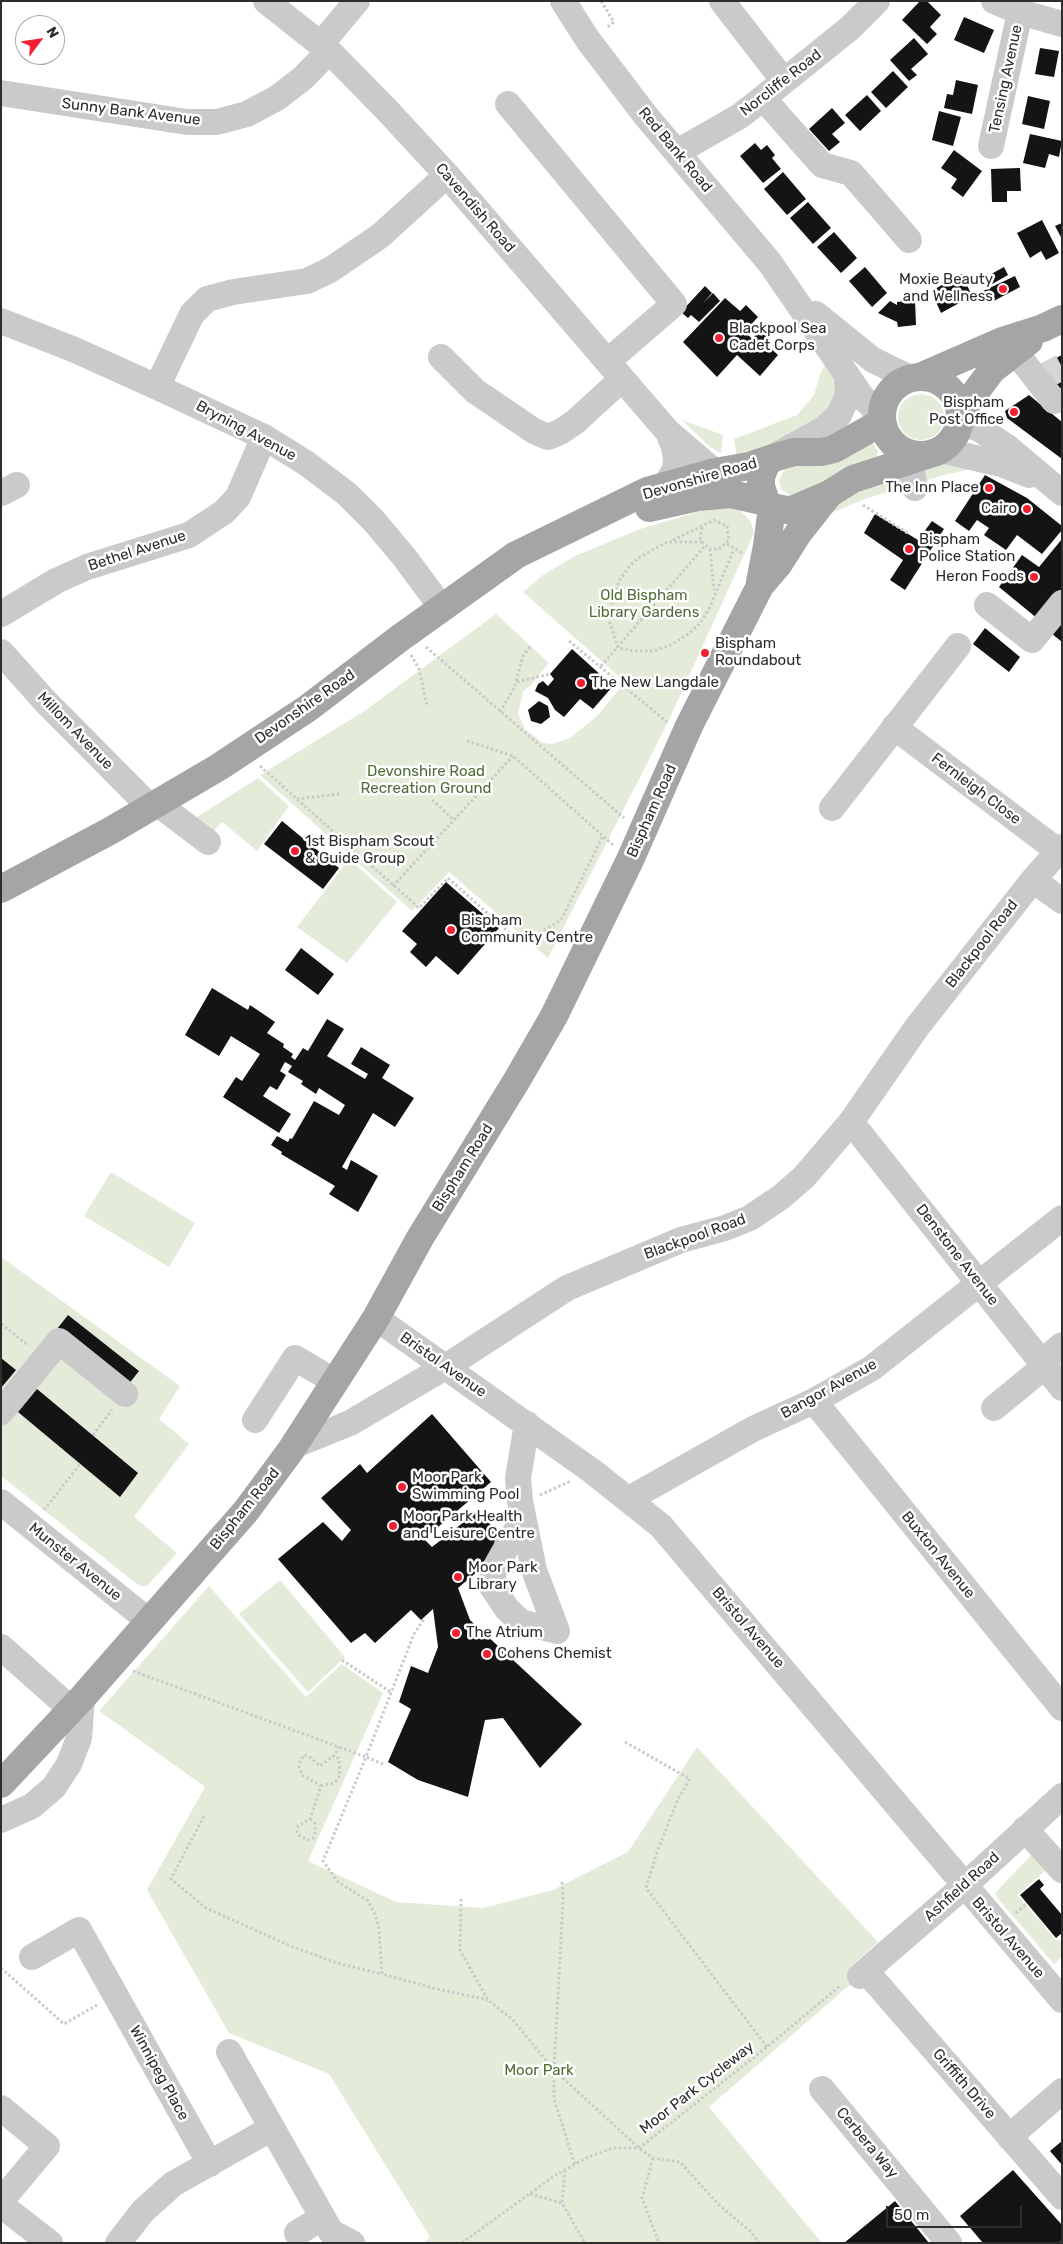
<!DOCTYPE html>
<style>
body{margin:0}
#map{position:relative;width:1063px;height:2244px;overflow:hidden;background:#fff;font-family:Rubik,sans-serif}
canvas{display:block}
.frame{position:absolute;inset:0;border:2px solid #2d2d2d;pointer-events:none}
.north{position:absolute;left:15px;top:15px;width:50px;height:50px;box-sizing:border-box;background:#fff;border:1px solid #ababab;border-radius:50%;rotate:59deg;font-size:14px;font-weight:700;line-height:20px;text-align:center;color:#2d2d2d}
.north::after{content:'';display:block;margin:auto;width:18px;height:22px;background:#f51f34;clip-path:polygon(50% 0,100% 100%,50% 72%,0 100%)}
.scale{position:absolute;left:886px;top:2206px;width:136px;height:22px;box-sizing:border-box;border:2px solid #2d2d2d;border-top:0;padding-left:6px;font-size:15px;line-height:18px;white-space:nowrap;color:#2d2d2d;-webkit-text-stroke:4px #fff;paint-order:stroke}
</style>
<div id="map">
<canvas width="1063" height="2244"></canvas>
<div class="frame"></div>
<div class="north">N</div>
<div class="scale">50 m</div>
</div>
<script>
const g = document.querySelector('canvas').getContext('2d');
g.lineJoin = 'round';
function paint(path, color) {
  g.fillStyle = color;
  g.fill(path, 'evenodd');
}
function toPath(rows) {
  const path = new Path2D();
  for (const r of rows) {
    if (r.length === 3) {
      path.moveTo(r[0] + r[2], r[1]);
      path.arc(r[0], r[1], r[2], 0, 2 * Math.PI);
      continue;
    }
    path.moveTo(r[0], r[1]);
    for (let i = 2; i < r.length; i += 2) path.lineTo(r[i], r[i + 1]);
  }
  return path;
}
function trace(path, color, width, dash) {
  g.strokeStyle = color;
  g.lineWidth = width;
  g.lineCap = dash ? 'butt' : 'round';
  g.setLineDash(dash || []);
  g.stroke(path);
}
function drawText(font, color, halo, rows, align = 'center') {
  g.font = font + ' Rubik,sans-serif';
  g.lineWidth = 5;
  g.setLineDash([]);
  g.textBaseline = 'middle';
  g.strokeStyle = halo;
  g.fillStyle = color;
  for (const [text, x, y, turn = 0] of rows) {
    g.save();
    g.translate(x, y);
    g.rotate((+turn || 0) * Math.PI / 180);
    g.textAlign = isNaN(turn) ? turn : align;
    if (halo) g.strokeText(text, 0, 0);
    g.fillText(text, 0, 0);
    g.restore();
  }
}
paint(toPath([
 [828,359,836,373,836,395,825,420,782,441,737,459,734,439,797,415,814,395,820,375],
 [921,417,23],
 [682,420,723,435,721,453,710,447],
 [872,442,878,451,877,457,857,464,835,474,816,487,791,496,781,489,779,480,786,467],
 [938,458,977,468,944,475,867,498,829,514,847,485],
 [729,505,743,513,751,522,754,533,668,722,548,958,449,872,412,911,260,775,363,712,496,614,549,663,530,686,523,691,518,714,525,729,543,743,552,744,570,738,597,716,625,682,523,592,543,575,575,556,640,529,701,511],
 [258,778,289,806,257,851,222,822,211,835,194,819],
 [349,859,397,902,347,963,297,927],
 [111,1172,195,1223,169,1267,84,1216],
 [1,1257,180,1386,159,1419,189,1444,134,1517,177,1553,148,1585,144,1587,138,1585,1,1476],
 [280,1580,345,1657,308,1692,239,1614],
 [209,1586,306,1697,342,1664,383,1693,308,1861,396,1902,483,1908,553,1890,628,1852,697,1747,878,1942,851,1966,860,1976,709,2107,822,2243,424,2243,430,2237,329,2074,229,2033,147,1890,205,1787,99,1711],
 [1037,1849,1052,1865,1017,1895,1057,1941,1062,1939,1062,1957,1054,1964,1000,1901,995,1893]
]), '#e4ecd9');
paint(toPath([
 [920,1,927,1,941,15,930,27,937,34,927,44,902,20],
 [964,17,994,30,984,53,954,40],
 [914,38,928,54,911,69,917,75,909,81,890,60],
 [1040,48,1059,51,1054,77,1035,74],
 [893,71,908,87,886,108,871,92],
 [956,80,978,85,972,114,944,108,947,94,953,95],
 [867,95,881,111,860,131,845,115],
 [1028,96,1050,101,1044,129,1022,124],
 [832,108,845,123,832,134,840,142,829,151,809,129],
 [939,111,961,117,953,146,932,140],
 [1030,134,1062,141,1059,157,1049,154,1045,168,1023,163],
 [755,143,761,150,767,145,775,155,772,158,781,169,763,183,740,156],
 [954,150,982,171,963,197,951,188,957,179,941,168],
 [1020,168,1021,191,1007,191,1007,202,992,202,991,169],
 [783,172,806,199,787,215,764,189],
 [808,202,831,228,813,244,790,218],
 [1042,220,1059,253,1046,260,1041,251,1030,258,1017,233],
 [1062,223,1062,239,1055,226],
 [834,232,857,258,841,273,817,247],
 [865,267,887,293,872,307,849,281],
 [1004,267,1008,275,987,287,982,279],
 [962,274,972,296,941,313,931,291],
 [1015,276,1020,287,990,303,983,291],
 [705,286,712,293,703,303,713,293,720,301,699,322,691,315,688,318,681,312],
 [725,298,740,311,746,305,758,317,745,331,752,339,760,330,768,337,764,342,778,355,760,376,737,355,717,377,683,342],
 [915,300,916,325,898,327,897,322,878,313,890,301,897,305,897,302],
 [1062,355,1062,410,1038,367],
 [1029,395,1062,422,1062,459,1007,418,1005,411],
 [985,475,1027,498,1062,526,1062,530,1042,554,1017,535,1006,550,984,535,989,528,977,520,969,531,955,521],
 [875,514,918,540,932,521,944,529,905,590,890,580,903,560,864,533],
 [1062,539,1062,591,1038,619,999,587,1022,555,1039,567],
 [1062,611,1062,642,1046,629],
 [985,628,1020,657,1009,672,973,644],
 [572,649,613,686,593,709,580,699,564,717,555,710,548,698,535,691,538,684,543,681,548,686,554,679,550,674],
 [539,701,548,706,550,717,541,724,531,721,528,710],
 [282,821,339,868,323,889,264,844],
 [446,882,499,928,458,975,436,956,426,967,410,952,417,944,402,931],
 [301,948,334,974,318,995,285,970],
 [212,988,248,1010,250,1005,275,1022,267,1033,284,1044,283,1047,293,1054,291,1057,295,1060,303,1048,308,1051,327,1019,344,1029,327,1056,365,1079,368,1074,351,1064,361,1047,390,1065,382,1078,414,1098,395,1127,373,1113,342,1167,347,1170,351,1160,378,1176,358,1212,329,1194,335,1186,281,1154,282,1152,271,1145,277,1136,288,1142,290,1138,292,1139,314,1101,339,1115,345,1105,319,1088,316,1094,301,1084,303,1081,288,1072,292,1066,285,1062,280,1071,286,1075,277,1090,270,1086,263,1096,291,1114,279,1133,223,1097,236,1077,242,1081,260,1054,231,1036,219,1056,185,1035],
 [68,1315,139,1371,128,1385,57,1329],
 [1,1358,16,1370,1,1388],
 [37,1389,138,1473,120,1497,18,1412],
 [432,1414,491,1482,424,1539,432,1547,479,1510,496,1532,492,1559,458,1588,470,1620,582,1724,540,1768,503,1718,485,1720,468,1797,418,1780,388,1762,411,1709,399,1702,411,1666,428,1673,438,1647,433,1609,421,1620,411,1610,375,1643,365,1633,351,1643,278,1559,323,1522,342,1541,351,1530,321,1498,360,1464,367,1473],
 [1039,1879,1044,1885,1040,1889,1062,1915,1062,1933,1056,1938,1020,1895],
 [1062,2141,1062,2165,1050,2151],
 [1013,2170,1062,2225,1062,2240,1059,2243,983,2243,960,2216],
 [895,2201,929,2243,844,2243]
]), '#141414');
trace(toPath([
 [1043,377,1062,367]
]), '#d5d5d5', 26, [26, 13]);
trace(toPath([
 [601,1,614,22,606,28],
 [863,505,909,534],
 [673,540,714,520,727,526,729,540,719,549,710,549,702,542,700,537,702,527],
 [702,542,667,542,638,558,628,568,619,581,610,610,610,623,618,648,634,651,653,651,669,646,690,633,701,622,709,609,734,549],
 [727,544,744,554],
 [710,549,714,590],
 [569,641,667,722],
 [426,647,624,818],
 [411,655,419,669,427,706],
 [601,666,705,546],
 [517,682,550,674],
 [500,712,514,688,523,656,531,646],
 [467,741,513,756,613,845],
 [260,766,419,908,448,878,522,944,561,920,603,836],
 [297,799,339,794],
 [432,800,454,820],
 [393,886,513,756],
 [1,1324,29,1346],
 [93,1435,112,1410],
 [540,1495,571,1481],
 [44,1510,80,1464],
 [342,1660,392,1693],
 [133,1671,366,1757,414,1634,424,1619],
 [625,1742,690,1779,678,1799,657,1852,646,1888,767,2047],
 [383,1764,366,1757,323,1861,338,1882,368,1901,375,1914,379,1929,382,1974,433,1988,488,2000],
 [321,1786,334,1783,340,1776,339,1759,335,1755],
 [204,1816,171,1879,206,1908,293,1947,337,1963,382,1974],
 [310,1819,315,1824,315,1833,313,1838,308,1840,300,1836,297,1832,298,1826,310,1819,321,1786,302,1775,299,1767,300,1761,304,1755,309,1756,320,1766,335,1755,339,1747],
 [562,1882,563,1901,554,2070,639,2148,653,2158,680,2162,719,2205,750,2231,759,2243],
 [461,1899,460,1950,488,2000,513,2020,554,2070,554,2099,575,2165],
 [1016,1913,1027,1903],
 [1,1968,64,2024,97,2005],
 [653,2158,642,2198,659,2243],
 [565,2170,562,2203,585,2243],
 [530,2194,562,2203],
 [462,2243,554,2176,588,2157,613,2148,639,2148,767,2047,841,1985]
]), '#cacaca', 3, [2.5, 2.5]);
trace(toPath([
 [266,1,329,51,386,109,447,175,668,432,715,472],
 [563,1,588,40,646,116,770,263,862,397,881,415],
 [722,1,784,81],
 [994,1,1020,12,1062,24],
 [321,44,357,1],
 [1,93,187,122,217,122,247,114,277,98,303,78,329,51],
 [763,98,822,165,851,173,909,240],
 [508,104,674,304,608,361],
 [991,146,1020,12],
 [677,152,740,116,763,98,850,28,877,1],
 [816,314,873,360,910,378],
 [1,321,75,350,157,387,264,437,306,463,347,494,374,521,405,558,442,608],
 [1016,353,1054,401,1056,400],
 [441,357,475,391,534,431,548,437,560,432,575,422,622,379],
 [157,387,192,314,207,299,233,292,307,281,330,270,380,236,447,175],
 [960,421,981,430,1007,447,1062,493],
 [941,450,1001,464,1029,475],
 [911,454,910,461,915,488],
 [777,455,824,429,839,415,848,395,847,376],
 [666,485,675,469,676,459,674,447,668,432],
 [1,493,17,485],
 [987,605,1032,640,1062,603],
 [1,614,56,581,87,567,189,535,224,512,238,497,264,437],
 [1,652,45,701,151,808],
 [894,727,1058,851],
 [158,804,208,842],
 [832,808,958,646],
 [1033,880,1062,901],
 [851,1122,1062,1388],
 [376,1318,592,1471,661,1526,1062,2000],
 [1042,1362,1062,1345],
 [814,1401,1062,1708],
 [994,1408,1045,1366],
 [1,1412,59,1341,125,1394],
 [255,1420,295,1358,334,1381],
 [527,1424,518,1478,520,1501,534,1570,557,1631],
 [293,1446,350,1423,447,1366,567,1288,681,1240,725,1228,750,1218,781,1197,804,1177,851,1122,917,1027,1033,880,1062,847],
 [629,1499,753,1429,814,1401,872,1368,1062,1218],
 [1,1502,150,1622],
 [523,1518,495,1568,491,1585,507,1609,521,1622,557,1631],
 [1,1647,72,1710],
 [1,1820,32,1806,54,1787,69,1764,79,1738,82,1698],
 [1025,1829,1062,1870],
 [32,1957,79,1930,210,2164],
 [866,1971,1062,2197],
 [860,1976,964,1886,1062,1796],
 [229,2052,331,2232,352,2243],
 [822,2089,949,2243],
 [1,2108,47,2146,1,2201],
 [1009,2137,1062,2091],
 [1,2205,50,2243],
 [297,2233,322,2218],
 [118,2243,143,2211,173,2184,272,2128]
]), '#cacaca', 26);
trace(toPath([
 [922,376,1002,341,1043,328,1062,319],
 [921,416,39],
 [960,413,992,370,1029,341],
 [882,422,834,449,822,452,794,452,773,458,766,464,761,477,761,486,766,502,772,507,787,510,794,509,829,494,853,479,927,455],
 [649,508,698,497,731,494,766,502],
 [760,582,767,546,772,507],
 [1,889,110,831,219,767,308,708,400,638,516,555,647,491,715,472,749,466,773,458],
 [1,1784,82,1698,246,1511,291,1450,376,1318,420,1238,517,1080,554,1016,630,860,689,726,760,586,778,565,799,532,829,494]
]), '#a5a5a5', 28);
for (const [x, y, r, color] of [
 [1003,289,5,"#f51f34"],
 [719,338,5,"#f51f34"],
 [1014,412,5,"#f51f34"],
 [989,488,5,"#f51f34"],
 [1027,509,5,"#f51f34"],
 [909,549,5,"#f51f34"],
 [1034,577,5,"#f51f34"],
 [705,653,5,"#f51f34"],
 [581,683,5,"#f51f34"],
 [295,851,5,"#f51f34"],
 [451,930,5,"#f51f34"],
 [402,1487,5,"#f51f34"],
 [393,1526,5,"#f51f34"],
 [458,1577,5,"#f51f34"],
 [456,1633,5,"#f51f34"],
 [487,1654,5,"#f51f34"]
]) {
  const dot = new Path2D();
  dot.arc(x, y, r, 0, 2 * Math.PI);
  g.fillStyle = color;
  g.fill(dot);
  trace(dot, '#fff', 2);
}
drawText('15px', '#2d2d2d', '#fff', [
 ["Tensing Avenue",1006,79,-78],
 ["Norcliffe Road",781,83,-38],
 ["Sunny Bank Avenue",131,112,7],
 ["Red Bank Road",675,150,50],
 ["Cavendish Road",475,208,49],
 ["Bryning Avenue",246,431,28],
 ["Devonshire Road",700,479,-16],
 ["Bethel Avenue",137,551,-18],
 ["Devonshire Road",305,707,-35],
 ["Millom Avenue",75,731,46],
 ["Fernleigh Close",976,789,37],
 ["Bispham Road",652,811,-66],
 ["Blackpool Road",982,944,-52],
 ["Bispham Road",463,1168,-58],
 ["Blackpool Road",695,1237,-20],
 ["Denstone Avenue",957,1255,52],
 ["Bristol Avenue",443,1365,35],
 ["Bangor Avenue",829,1389,-29],
 ["Bispham Road",245,1509,-51],
 ["Buxton Avenue",938,1555,51],
 ["Munster Avenue",75,1562,39],
 ["Bristol Avenue",748,1628,49],
 ["Ashfield Road",962,1887,-42],
 ["Bristol Avenue",1008,1938,49],
 ["Winnipeg Place",159,2073,61],
 ["Griffith Drive",964,2084,49],
 ["Moor Park Cycleway",697,2088,-38],
 ["Cerbera Way",867,2143,50]
]);
drawText('15px', '#2d2d2d', '#fff', [
 ["Moxie Beauty",993,280,"right"],
 ["and Wellness",993,297,"right"],
 ["Blackpool Sea",729,329],
 ["Cadet Corps",729,346],
 ["Bispham",1004,403,"right"],
 ["Post Office",1004,420,"right"],
 ["The Inn Place",979,488,"right"],
 ["Cairo",1017,509,"right"],
 ["Bispham",919,540],
 ["Police Station",919,557],
 ["Heron Foods",1024,577,"right"],
 ["Bispham",715,644],
 ["Roundabout",715,661],
 ["The New Langdale",591,683],
 ["1st Bispham Scout",305,842],
 ["& Guide Group",305,859],
 ["Bispham",461,921],
 ["Community Centre",461,938],
 ["Moor Park",412,1478],
 ["Swimming Pool",412,1495],
 ["Moor Park Health",403,1517],
 ["and Leisure Centre",403,1534],
 ["Moor Park",468,1568],
 ["Library",468,1585],
 ["The Atrium",466,1633],
 ["Cohens Chemist",497,1654]
], 'left');
drawText('15px', '#516d37', '#fff', [
 ["Old Bispham",644,596],
 ["Library Gardens",644,613],
 ["Devonshire Road",426,772],
 ["Recreation Ground",426,789],
 ["Moor Park",539,2071]
]);
</script>
